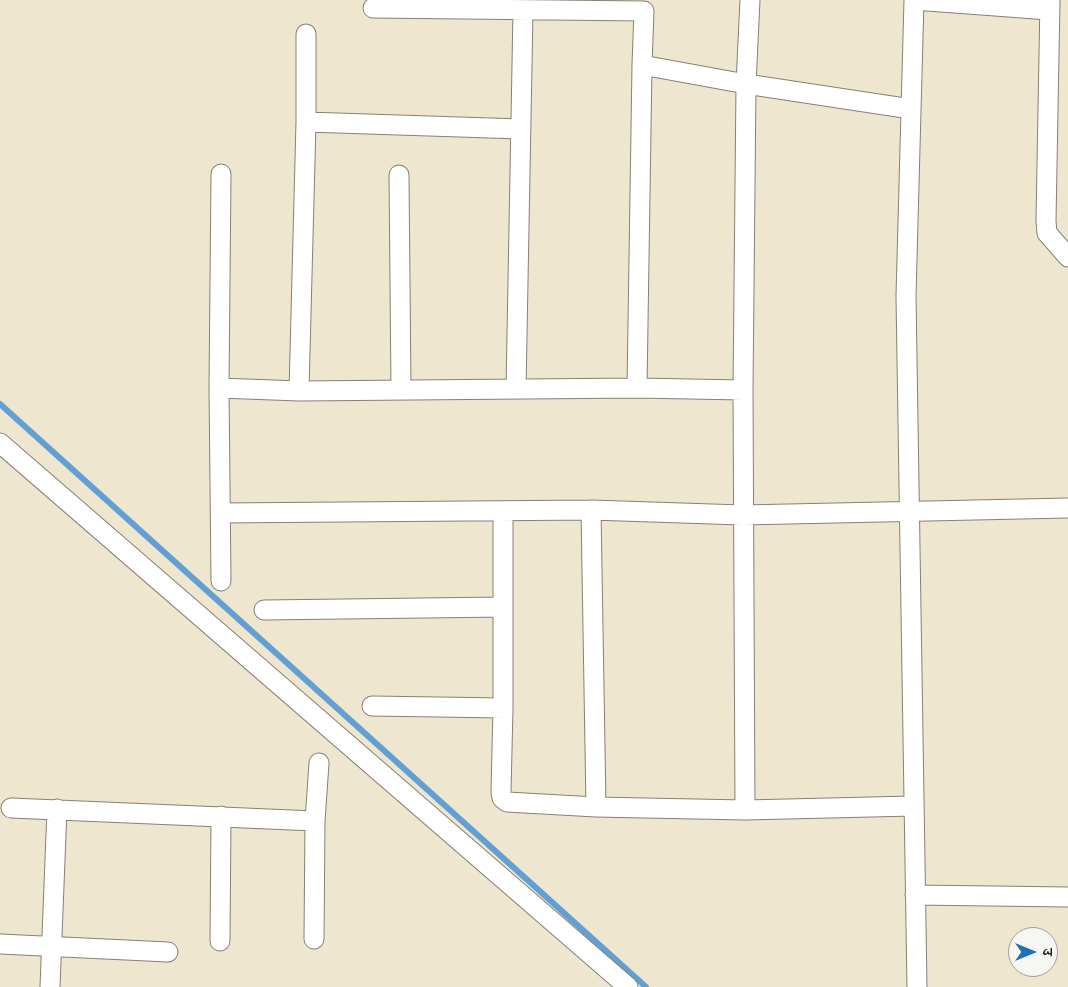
<!DOCTYPE html>
<meta charset="utf-8">
<style>
body{margin:0}
#map{position:relative;width:1068px;height:987px;overflow:hidden;background:#eee6ce;font-family:"IM FELL Double Pica","Noto Serif Devanagari",serif}
canvas{display:block}
.north{position:absolute;left:1008px;top:927px;width:50px;height:50px;box-sizing:border-box;background:#f6f6f2;border:1px solid #9f9f9c;border-radius:50%;rotate:90deg;font-size:14px;font-weight:700;line-height:20px;text-align:center;color:#1c1c1c}
.north::after{content:'';display:block;margin:auto;width:18px;height:22px;background:#1f6fb2;clip-path:polygon(50% 0,100% 100%,50% 72%,0 100%)}
</style>
<div id="map">
<canvas width="1068" height="987"></canvas>
<div class="north">उ</div>
</div>
<script>
const g = document.querySelector('canvas').getContext('2d');
g.lineJoin = 'round';
function toPath(rows) {
  const path = new Path2D();
  for (const r of rows) {
    path.moveTo(r[0], r[1]);
    for (let i = 2; i < r.length; i += 2) path.lineTo(r[i], r[i + 1]);
  }
  return path;
}
function trace(path, color, width, dash) {
  g.strokeStyle = color;
  g.lineWidth = width;
  g.lineCap = dash ? 'butt' : 'round';
  g.setLineDash(dash || []);
  g.stroke(path);
}
trace(toPath([
 [0,404,646,987]
]), '#629fd3', 6);
const street = toPath([
 [914,0,906,296,917,987],
 [914,0,1049,10],
 [1050,0,1046,221,1047,233,1068,257],
 [373,8,644,11,642,65],
 [306,122,521,129],
 [221,174,219,388,299,391,637,388,743,390],
 [399,175,401,390],
 [219,388,221,581],
 [637,388,642,65,746,84,911,109],
 [516,389,523,11],
 [299,391,306,122,306,34],
 [0,443,628,987],
 [591,510,596,807],
 [503,511,503,708,501,792,502,798,507,802,596,807,745,810,913,806],
 [221,513,591,510,742,515,1068,508],
 [264,610,503,607],
 [372,706,503,708],
 [11,808,315,821],
 [745,810,743,390,746,84,750,0],
 [915,895,1068,897],
 [314,939,315,821,319,763],
 [220,941,221,816],
 [0,944,168,952],
 [50,987,57,809]
]);
trace(street, '#858175', 21);
trace(street, '#fff', 19);
</script>
